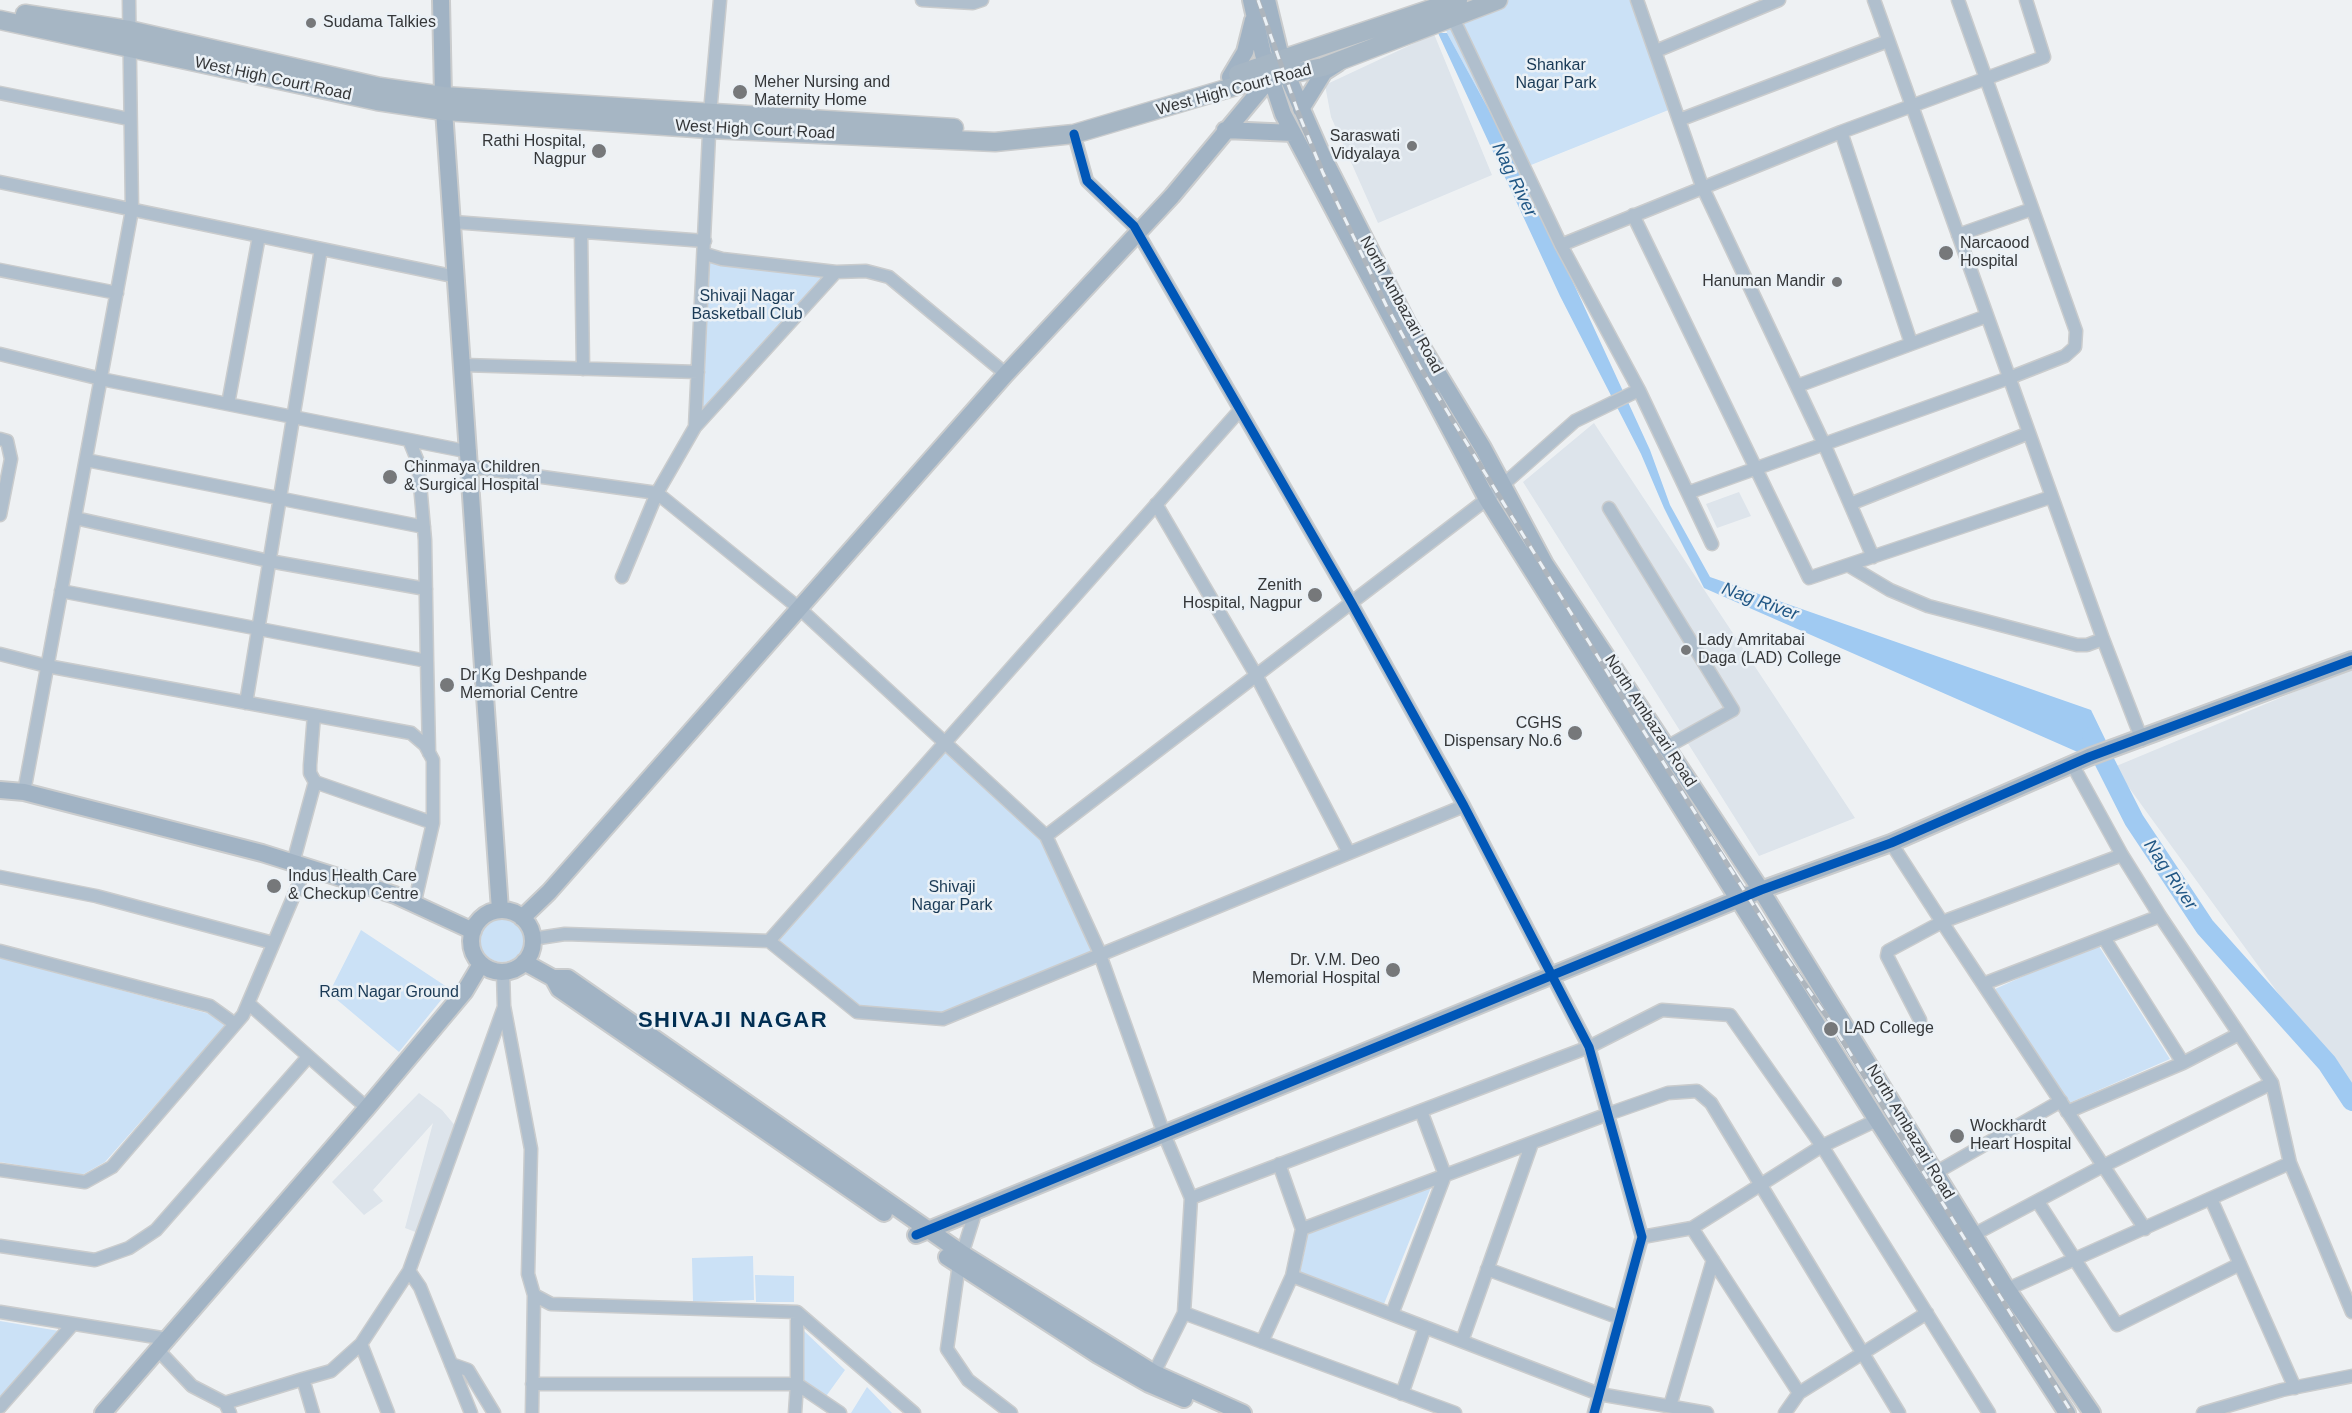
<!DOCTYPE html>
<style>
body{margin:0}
canvas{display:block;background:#eef1f3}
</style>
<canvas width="2352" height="1413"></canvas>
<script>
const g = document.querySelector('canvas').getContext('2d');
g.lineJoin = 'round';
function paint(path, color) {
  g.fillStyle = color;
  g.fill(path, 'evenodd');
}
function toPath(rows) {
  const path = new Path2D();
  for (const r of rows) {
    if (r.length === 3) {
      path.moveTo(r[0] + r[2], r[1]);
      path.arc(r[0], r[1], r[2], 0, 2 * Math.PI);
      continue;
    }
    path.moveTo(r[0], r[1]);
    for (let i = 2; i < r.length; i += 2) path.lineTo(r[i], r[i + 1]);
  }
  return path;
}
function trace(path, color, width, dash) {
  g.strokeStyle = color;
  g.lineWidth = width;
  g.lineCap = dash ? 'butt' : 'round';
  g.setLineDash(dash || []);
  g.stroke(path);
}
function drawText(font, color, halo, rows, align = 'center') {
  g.font = font + ' Helvetica,sans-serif';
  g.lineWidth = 5;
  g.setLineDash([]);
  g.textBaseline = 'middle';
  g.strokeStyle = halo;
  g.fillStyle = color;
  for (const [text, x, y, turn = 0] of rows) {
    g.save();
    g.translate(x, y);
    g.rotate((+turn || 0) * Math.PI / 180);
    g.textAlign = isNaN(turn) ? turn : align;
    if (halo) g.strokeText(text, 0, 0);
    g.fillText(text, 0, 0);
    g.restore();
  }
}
paint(toPath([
 [1434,34,1492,175,1378,223,1331,117,1325,85],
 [1594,423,1855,818,1759,856,1523,482],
 [1739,492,1751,516,1717,528,1706,504],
 [2352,668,2352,1095,2114,767],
 [419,1093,442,1110,457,1128,426,1236,405,1228,433,1123,373,1190,383,1201,364,1215,332,1182]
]), '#dde4eb');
paint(toPath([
 [1505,0,1634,0,1671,109,1521,169,1447,33,1444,23],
 [707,258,830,275,695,427],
 [944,744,1046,836,1100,955,943,1019,857,1012,769,940],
 [502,940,22],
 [361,930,450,989,399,1052,329,993],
 [2097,943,2170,1059,2069,1103,1995,989],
 [0,958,210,1014,225,1026,105,1162,82,1175,0,1162],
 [1432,1185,1384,1304,1300,1273,1308,1234],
 [753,1256,754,1300,693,1302,692,1258],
 [755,1275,794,1276,794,1302,756,1302],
 [0,1321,59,1331,0,1398],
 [803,1330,845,1370,824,1399,800,1383],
 [867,1387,892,1413,851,1413]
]), '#cbe1f6');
paint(toPath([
 [1438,33,1447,33,1521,169,1650,450,1670,505,1710,577,2091,710,2107,743,2089,757,1704,588,1664,508,1641,454,1560,296]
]), '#a0caf2');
trace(toPath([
 [2092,737,2134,820,2205,927,2327,1063,2352,1101]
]), '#a0caf2', 20);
const street = toPath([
 [922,0,973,3,982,0],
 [1637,0,1702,186,1824,444,1873,557],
 [1874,0,2103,639,2142,740],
 [1452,16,1561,245,1639,390,1712,544],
 [1656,51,1779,0],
 [0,93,129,119],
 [1679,120,1888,41],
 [1841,132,1911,343],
 [1074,134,1087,181,1134,226,1351,602,1464,806,1589,1047,1642,1237,1594,1413],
 [0,182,457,277],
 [1633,215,1809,578,2051,497],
 [453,222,705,241],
 [581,232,583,369],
 [1958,235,2032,209],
 [1561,245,1841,132,2044,57,2026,0],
 [705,254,722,259,836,272,866,271,889,277,1006,374],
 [0,270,117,293],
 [0,354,101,379,470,452],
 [463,365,698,372],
 [1797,386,1987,316],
 [228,404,259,236],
 [695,427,710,113,720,0],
 [0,439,7,441,11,459,0,515],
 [86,460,424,527],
 [471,467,657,493,800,609,1046,836,1098,949,1164,1134,1191,1198,1184,1313,1151,1379],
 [1690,492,2009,378,2065,356,2075,347,2076,331,1958,0],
 [1156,504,1256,675,1349,853],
 [1850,504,2029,433],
 [1609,508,1733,710,1665,748],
 [75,518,269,561,426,589],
 [1848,565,1890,590,1928,606,2077,645,2087,645,2103,639],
 [622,577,657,493,695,427,836,272],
 [61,591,427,661,425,540,418,462,409,440],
 [0,654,47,666,411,733,425,745,433,760,433,823,414,905],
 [427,661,429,753],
 [246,703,321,249],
 [314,715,310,765,310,773,315,782,433,823],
 [2072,764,2122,855],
 [24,792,132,210,129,0],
 [1046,836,1487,499,1575,421,1639,390],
 [1891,843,1942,922,1983,984,2160,916,2122,855,1942,922,1888,951,1887,956,1920,1020],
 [293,863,315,782],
 [0,877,96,896,273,943],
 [2160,916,2272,1083],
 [2104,938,2183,1063,2239,1034],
 [532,939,565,934,769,941,857,1012,943,1019,1464,806],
 [769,941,1240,410],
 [0,951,210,1006,235,1024],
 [503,972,504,1006,531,1149,528,1274,534,1295,551,1304,797,1312,914,1413],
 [1983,984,2145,1229],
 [248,1003,367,1108],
 [2067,1112,2183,1063],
 [0,1170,85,1182,112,1167,243,1015,306,867],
 [1935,1173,2061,1101],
 [1191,1198,1589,1047,1662,1010,1730,1015,1822,1146,1989,1413],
 [2211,1199,2295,1388],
 [2038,1202,2117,1325,2240,1264],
 [976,1210,959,1264,947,1349,968,1380,1011,1413],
 [1692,1228,1799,1393],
 [1302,1229,1608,1114,1668,1093,1697,1091,1711,1103,1899,1413],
 [1973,1235,2103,1166,2272,1083,2290,1163],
 [1642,1237,1692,1228,1822,1146,1877,1120],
 [0,1246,95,1260,129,1248,156,1230,308,1057],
 [1487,1269,1620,1318],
 [1292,1276,1599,1394,1707,1413],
 [2001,1292,2290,1163,2352,1312],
 [0,1312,168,1339],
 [797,1312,797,1384,840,1413],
 [1184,1313,1455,1413],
 [1392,1314,1445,1175,1421,1111],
 [1462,1341,1532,1143],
 [1262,1342,1292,1276,1302,1229,1279,1164],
 [361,1344,388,1413],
 [158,1350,192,1386,225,1403,230,1413],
 [451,1364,468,1370,494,1413],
 [532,1384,797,1384,795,1413],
 [1402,1394,1425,1327],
 [225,1403,303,1379],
 [1670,1406,1713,1260],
 [0,1407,73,1324],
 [313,1413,303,1379,331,1371,361,1344,409,1271],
 [471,1413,420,1287,409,1271,504,1007],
 [532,1413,534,1295],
 [1785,1413,1799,1393,1927,1313],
 [2203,1413,2282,1390,2352,1376]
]);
const secondary = toPath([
 [441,0,443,96,500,910],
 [1251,0,1263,54,1283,114,1487,499,1877,1120,2067,1413],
 [1267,0,1283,66,1322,155,1408,324,1483,448,1545,564,1761,890,2005,1286,2092,1413],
 [1230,77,1245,52,1253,20],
 [1301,109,1324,72,1338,63],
 [1225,130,1293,133],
 [0,790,24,792,262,853,395,895,473,931],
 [502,941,31],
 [522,918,549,892,1006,374,1172,196,1262,88,1258,69],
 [524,962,553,978,568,978,963,1254,1154,1373,1243,1413],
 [553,978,559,989,884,1213],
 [916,1235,1761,890,1891,843,2089,757,2352,660],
 [947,1257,1098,1355,1149,1384,1184,1399],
 [103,1413,367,1108,465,991,481,964]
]);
const primary = toPath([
 [25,14,129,30,380,87,443,96,954,128],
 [0,20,377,101,444,111,710,129,995,142,1074,134,1243,84,1323,67,1498,0],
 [1238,74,1458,0]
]);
trace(street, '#cacccd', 15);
trace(secondary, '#cacccd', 20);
trace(primary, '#cacccd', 21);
trace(street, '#b0bfcd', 12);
trace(secondary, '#a1b3c4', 16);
trace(primary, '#a6b6c4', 18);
const rail = toPath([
 [1258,0,1298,112,1323,173,1386,305,1420,367,1641,727,1788,960,1834,1027,2072,1413]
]);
trace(rail, '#adb5bd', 5);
trace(rail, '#ebf1f6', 3, [9]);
trace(toPath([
 [1074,134,1087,181,1134,226,1351,602,1464,806,1589,1047,1642,1237,1594,1413],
 [916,1235,1761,890,1891,843,2089,757,2352,660]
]), '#0057b8', 9);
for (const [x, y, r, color] of [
 [311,23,6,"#76787a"],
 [740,92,8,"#76787a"],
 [1412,146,6,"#76787a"],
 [599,151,8,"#76787a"],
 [1946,253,8,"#76787a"],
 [1837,282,6,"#76787a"],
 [390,477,8,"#76787a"],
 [1315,595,8,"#76787a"],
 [1686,650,6,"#76787a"],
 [447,685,8,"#76787a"],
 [1575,733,8,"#76787a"],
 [274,886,8,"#76787a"],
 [1393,970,8,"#76787a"],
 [1831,1029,8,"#76787a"],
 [1957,1136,8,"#76787a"]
]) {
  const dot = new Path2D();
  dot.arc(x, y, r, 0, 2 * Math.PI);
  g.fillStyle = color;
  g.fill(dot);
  trace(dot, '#ebf1f6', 2);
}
drawText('16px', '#353739', '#ebf1f6', [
 ["Sudama Talkies",323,23],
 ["Meher Nursing and",754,83],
 ["Maternity Home",754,101],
 ["Saraswati",1400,137,"right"],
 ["Vidyalaya",1400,155,"right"],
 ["Rathi Hospital,",586,142,"right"],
 ["Nagpur",586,160,"right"],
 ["Narcaood",1960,244],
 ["Hospital",1960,262],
 ["Hanuman Mandir",1825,282,"right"],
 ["Chinmaya Children",404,468],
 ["& Surgical Hospital",404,486],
 ["Zenith",1302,586,"right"],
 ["Hospital, Nagpur",1302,604,"right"],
 ["Lady Amritabai",1698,641],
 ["Daga (LAD) College",1698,659],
 ["Dr Kg Deshpande",460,676],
 ["Memorial Centre",460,694],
 ["CGHS",1562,724,"right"],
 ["Dispensary No.6",1562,742,"right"],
 ["Indus Health Care",288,877],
 ["& Checkup Centre",288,895],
 ["Dr. V.M. Deo",1380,961,"right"],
 ["Memorial Hospital",1380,979,"right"],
 ["LAD College",1844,1029],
 ["Wockhardt",1970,1127],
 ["Heart Hospital",1970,1145]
], 'left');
drawText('16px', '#1a3a56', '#ebf1f6', [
 ["Shankar",1556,66],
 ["Nagar Park",1556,84],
 ["Shivaji Nagar",747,297],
 ["Basketball Club",747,315],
 ["Shivaji",952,888],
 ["Nagar Park",952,906],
 ["Ram Nagar Ground",389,993]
]);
drawText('16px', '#353739', '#ebf1f6', [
 ["West High Court Road",273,79,12],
 ["West High Court Road",1234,90,-15],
 ["West High Court Road",755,130,3],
 ["North Ambazari Road",1401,305,61],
 ["North Ambazari Road",1650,721,57],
 ["North Ambazari Road",1910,1132,59]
]);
drawText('italic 18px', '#215785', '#ebf1f6', [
 ["Nag River",1514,180,64],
 ["Nag River",1760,602,20],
 ["Nag River",2170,875,56]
]);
g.letterSpacing = '1.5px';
drawText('bold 22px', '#002e52', '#ebf1f6', [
 ["SHIVAJI NAGAR",733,1021]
]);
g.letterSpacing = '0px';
</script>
